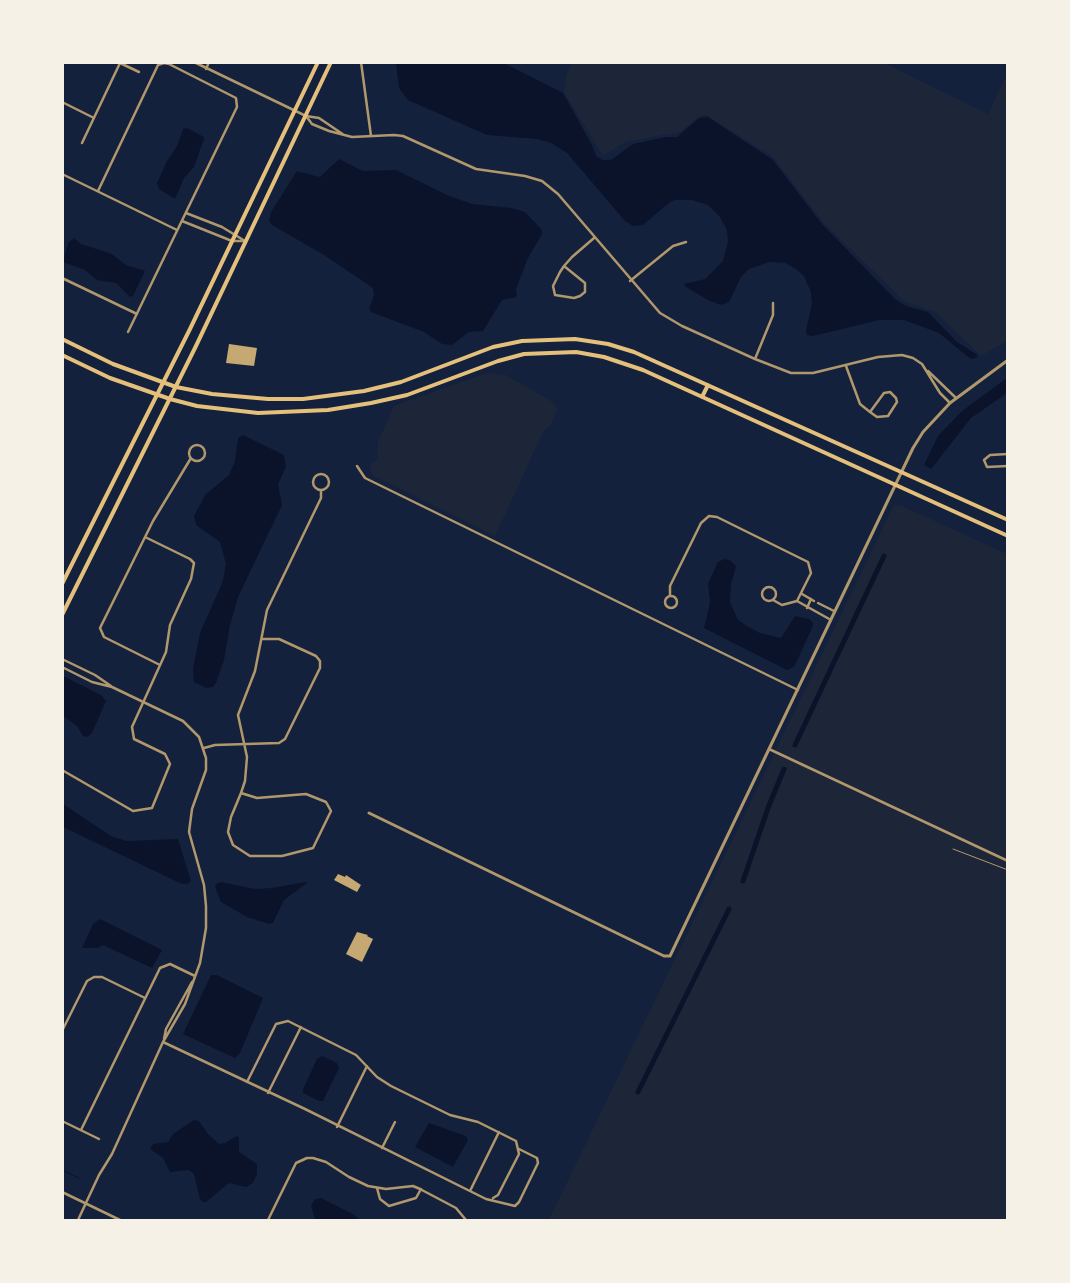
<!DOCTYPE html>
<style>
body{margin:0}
#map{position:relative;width:1070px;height:1283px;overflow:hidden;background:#14213d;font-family:Arial,sans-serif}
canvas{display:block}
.frame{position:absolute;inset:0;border:64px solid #f6f1e7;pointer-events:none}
</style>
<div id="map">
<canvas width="1070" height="1283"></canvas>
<div class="frame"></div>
</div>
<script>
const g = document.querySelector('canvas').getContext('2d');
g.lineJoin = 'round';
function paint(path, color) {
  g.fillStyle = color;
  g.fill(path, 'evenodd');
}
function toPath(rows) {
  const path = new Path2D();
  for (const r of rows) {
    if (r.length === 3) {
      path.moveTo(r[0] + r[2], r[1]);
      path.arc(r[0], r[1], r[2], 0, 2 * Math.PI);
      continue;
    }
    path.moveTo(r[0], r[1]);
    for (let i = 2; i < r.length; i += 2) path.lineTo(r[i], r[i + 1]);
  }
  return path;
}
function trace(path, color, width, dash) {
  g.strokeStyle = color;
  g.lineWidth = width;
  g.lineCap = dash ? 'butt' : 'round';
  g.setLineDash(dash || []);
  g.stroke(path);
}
paint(toPath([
 [572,63,884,63,988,114,1007,74,1007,341,981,356,935,312,904,301,824,223,773,157,706,115,700,116,680,132,625,142,603,156,564,92,566,76],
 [487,373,506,375,551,401,558,409,550,426,544,430,495,536,374,476,369,470,371,464,377,460,378,442,394,406],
 [894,505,902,506,1007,554,1007,1220,549,1220]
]), '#1d2539');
paint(toPath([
 [396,63,504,63,563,93,592,145,596,156,603,160,611,160,633,144,666,137,677,137,699,118,708,117,773,160,822,224,895,299,906,306,928,312,957,342,976,354,978,357,972,359,968,357,939,333,904,320,879,320,813,336,807,335,806,330,812,304,811,292,804,276,796,269,785,263,769,262,749,269,741,277,729,302,721,305,708,300,686,287,684,284,705,279,723,261,728,242,727,230,720,217,708,205,692,200,675,200,670,202,643,225,633,226,625,221,567,153,551,143,537,139,487,135,408,100,399,88],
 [187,128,204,137,204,139,194,167,184,178,175,199,159,189,157,183,167,161,177,146,183,129],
 [339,159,363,171,396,170,447,195,472,204,512,208,525,212,542,230,542,234,528,258,516,289,517,297,502,300,483,331,469,332,452,345,442,344,424,332,371,312,369,309,374,295,373,288,324,255,272,225,269,221,271,212,297,171,320,177],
 [74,238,81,244,112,254,126,265,145,271,133,296,130,297,116,283,97,280,85,270,63,262,68,243],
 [1007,378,1007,393,971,418,931,469,924,465,938,436,962,411],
 [243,435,284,455,286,467,278,484,282,505,238,597,230,625,224,660,216,683,213,687,206,688,194,682,193,668,200,633,223,581,226,564,220,542,196,525,194,516,205,495,229,475,235,461,238,438],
 [724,559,730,560,736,566,731,585,730,602,738,620,747,626,760,633,781,638,795,616,809,619,813,623,813,626,794,667,787,670,704,628,710,603,708,584,718,562],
 [63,676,101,695,106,701,92,733,88,737,83,736,77,726,63,716],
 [63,804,111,836,126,841,178,839,191,881,188,884,182,884,63,827],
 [221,882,255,889,272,888,305,882,307,883,284,900,273,923,269,924,247,917,221,902,215,887,216,884],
 [100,919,162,950,152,968,103,945,98,948,82,948,93,924],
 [211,975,217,975,263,998,240,1053,235,1058,183,1034],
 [322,1056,337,1063,339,1068,323,1101,319,1101,303,1093,303,1089,317,1059],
 [194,1120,199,1121,208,1134,219,1144,225,1143,236,1136,239,1137,239,1152,257,1164,257,1174,253,1183,246,1187,229,1183,206,1202,203,1202,200,1199,194,1174,189,1170,170,1172,163,1158,150,1149,153,1144,168,1142,173,1134],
 [429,1123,466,1136,468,1140,453,1167,415,1147],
 [321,1198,353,1214,360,1220,315,1220,311,1205,315,1199]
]), '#0b132b');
trace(toPath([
 [62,1170,79,1178]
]), '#0b132b', 1);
trace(toPath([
 [795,745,884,556],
 [743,881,768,808,784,769],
 [638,1092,729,909]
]), '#0b132b', 5);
paint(toPath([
 [229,344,257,348,254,366,226,363],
 [338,874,345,877,346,875,361,885,357,892,334,880],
 [357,932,368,935,367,936,373,939,362,962,346,954]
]), '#c6a872');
trace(toPath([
 [953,849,1008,870]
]), '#b1986c', 1);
trace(toPath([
 [194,62,306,116,319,118,344,135],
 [361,62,371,136],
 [120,63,139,72],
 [206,69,209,62],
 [62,102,94,118],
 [306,116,312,124,329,131,352,137,394,135,403,136,476,169,525,176,542,181,558,194,660,313,682,326,755,359,791,373,813,373,878,357,902,355,913,358,922,364,940,393,950,403],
 [82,143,120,63],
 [62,174,177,230],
 [98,191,158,65,164,63,169,64,236,98,237,107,128,332],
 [186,213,222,227,245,241],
 [182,221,232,241,246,241],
 [564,266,585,283,585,292,580,296,574,298,555,295,553,286,560,272,564,266,572,257,594,238],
 [62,278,137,314],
 [630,281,673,246,686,242],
 [755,359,773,315,773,303],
 [846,366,860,404,870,412,877,417,888,416,897,402,896,398,890,392,884,393,870,412],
 [928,371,956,398],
 [197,453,8],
 [1008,454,990,455,984,460,987,467,1008,466],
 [357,466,365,478,798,690],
 [321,482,8],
 [769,594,7],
 [802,594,814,601],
 [671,602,6],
 [670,596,670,586,701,523,709,516,717,517,808,562,811,573,797,601,782,605,773,600],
 [797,601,831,620],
 [818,603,834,611],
 [807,608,811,599],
 [62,659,95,675,111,686],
 [160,665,104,637,100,628,153,521,191,458],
 [62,667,92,682,112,687,183,721,199,737,206,758,206,770,192,809,189,832,204,885,206,906,206,928,200,963,185,1004,163,1042,112,1154,99,1175,78,1220],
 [204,748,215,745,279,743,285,739,320,668,320,661,316,656,279,639,262,639],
 [769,749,1008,861],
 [62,770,133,811,152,808,170,764,165,754,134,739,132,727,166,652,170,625,191,579,194,563,190,559,145,537],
 [241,793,245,781,247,757,238,715,255,671,267,610,321,498,321,490],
 [241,793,257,798,306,794,326,802,331,811,313,848,282,856,250,856,233,845,228,832,231,817,241,793],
 [62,1031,87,981,94,977,102,977,145,998],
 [164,1039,166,1029,192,982],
 [163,1042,305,1109,486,1199,515,1206,519,1202,538,1163,537,1158,519,1149],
 [247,1082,276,1024,288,1021,356,1055,377,1077,391,1086,450,1115,478,1122,516,1141,519,1154,498,1195,493,1198],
 [268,1093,301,1027],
 [62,1121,99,1139],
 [337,1127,367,1066],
 [81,1130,160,968,170,964,195,976],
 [382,1148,395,1122],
 [377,1188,380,1199,389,1206,416,1198,421,1189],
 [470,1191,499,1132],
 [62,1192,120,1220],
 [268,1220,296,1163,307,1158,313,1158,326,1162,349,1177,368,1186,386,1189,413,1186,420,1189,456,1208,466,1220]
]), '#b1986c', 2.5);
trace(toPath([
 [369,813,664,956,670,956,913,448,923,432,950,403,1008,360]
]), '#b1986c', 3);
trace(toPath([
 [62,339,113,364,176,387,212,394,268,399,303,399,364,391,401,382,493,347,522,341,575,339,608,344,634,352,1008,520],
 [62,355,110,378,170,399,197,406,258,413,328,410,371,403,407,395,498,361,524,354,576,352,604,357,643,370,1008,536],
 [702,397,708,385]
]), '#e5c07b', 4);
trace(toPath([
 [62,584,190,329,318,62],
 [62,615,195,348,331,62]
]), '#e5c07b', 4);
</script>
